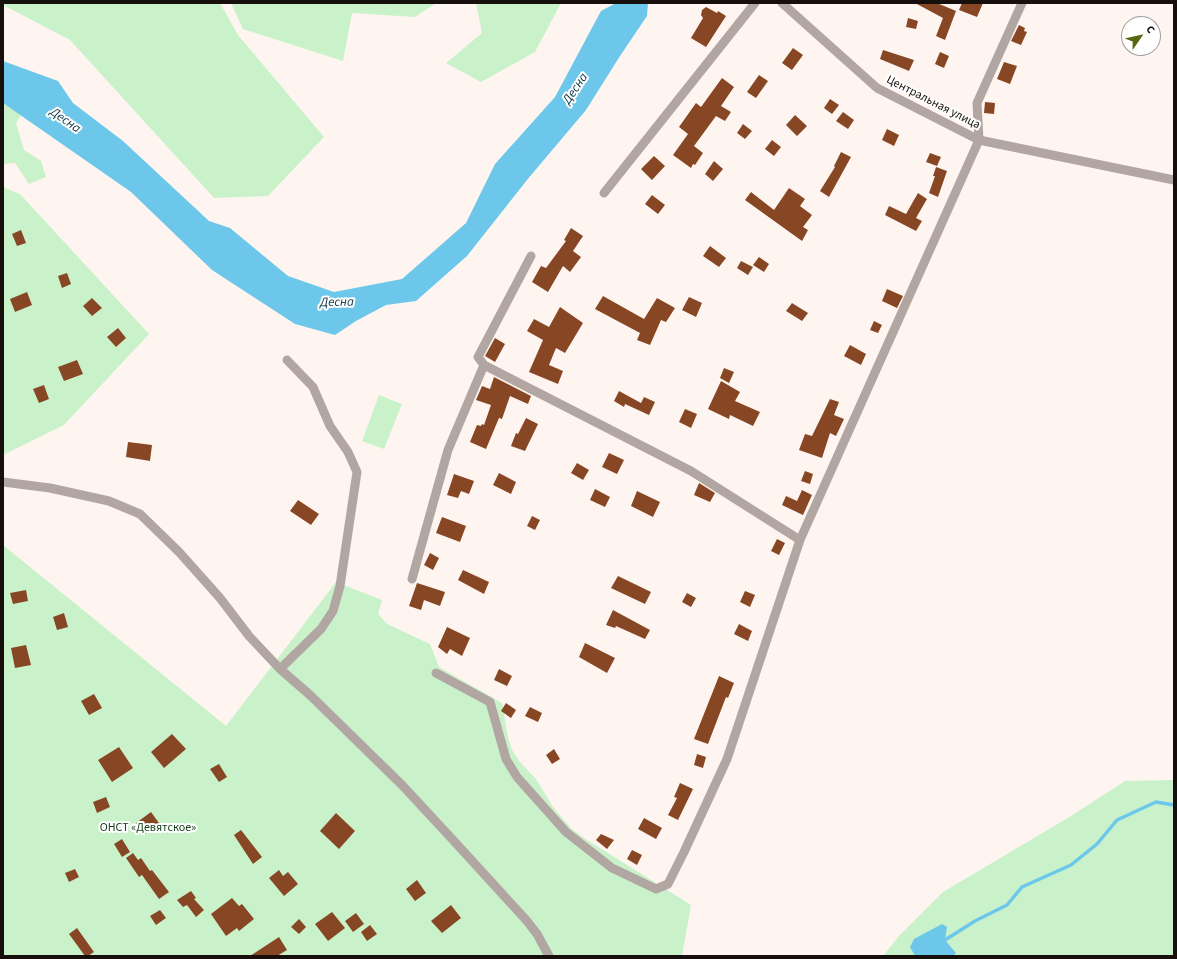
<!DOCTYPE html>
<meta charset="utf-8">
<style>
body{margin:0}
#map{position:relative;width:1177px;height:959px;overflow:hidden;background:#fff5f0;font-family:"Source Sans 3",sans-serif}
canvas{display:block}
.frame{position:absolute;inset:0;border:4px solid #170f0b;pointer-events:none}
.north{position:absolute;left:1121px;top:16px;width:40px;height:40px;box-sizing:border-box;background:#fff;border:1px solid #a29f9d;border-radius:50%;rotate:56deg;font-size:11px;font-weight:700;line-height:16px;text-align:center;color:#170f0b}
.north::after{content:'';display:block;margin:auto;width:14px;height:18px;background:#58660d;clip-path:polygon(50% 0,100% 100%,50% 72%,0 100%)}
</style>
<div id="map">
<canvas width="1177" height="959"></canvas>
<div class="frame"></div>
<div class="north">С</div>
</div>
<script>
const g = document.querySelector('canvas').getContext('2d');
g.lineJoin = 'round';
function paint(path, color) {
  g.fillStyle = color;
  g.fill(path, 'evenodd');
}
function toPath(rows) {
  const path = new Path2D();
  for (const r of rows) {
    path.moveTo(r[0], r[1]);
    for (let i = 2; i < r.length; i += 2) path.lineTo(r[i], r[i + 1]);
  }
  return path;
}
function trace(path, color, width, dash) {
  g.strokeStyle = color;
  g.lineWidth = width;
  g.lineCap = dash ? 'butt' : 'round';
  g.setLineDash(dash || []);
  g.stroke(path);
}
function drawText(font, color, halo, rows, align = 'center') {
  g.font = font + ' "Source Sans 3",sans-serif';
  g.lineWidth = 4;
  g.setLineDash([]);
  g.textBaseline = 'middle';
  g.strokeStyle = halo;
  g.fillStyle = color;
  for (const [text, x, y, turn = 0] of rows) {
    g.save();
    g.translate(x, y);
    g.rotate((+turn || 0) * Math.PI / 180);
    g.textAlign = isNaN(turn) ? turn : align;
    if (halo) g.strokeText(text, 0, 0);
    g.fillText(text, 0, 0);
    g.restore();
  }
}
paint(toPath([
 [3,3,220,3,238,35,324,137,268,196,214,198,70,40,3,5],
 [231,3,436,3,415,17,352,13,343,61,243,29],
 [476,3,561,3,535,52,481,82,446,63,482,33],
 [3,103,21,115,16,123,24,150,41,161,46,177,29,184,15,163,3,164],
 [3,180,5,188,20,194,149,334,64,425,3,455],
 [379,395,402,404,384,449,362,441],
 [3,545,226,726,336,582,382,600,378,614,387,624,430,644,439,667,502,703,508,738,512,750,519,761,536,779,553,807,572,829,584,838,691,905,682,956,3,956],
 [1174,780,1174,956,883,956,899,936,943,892,1071,816,1125,781]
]), '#c9f2ca');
paint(toPath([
 [616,3,648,3,647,16,620,56,586,110,527,180,467,256,416,301,386,305,356,321,335,335,295,324,212,270,131,192,3,103,3,61,58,81,73,103,123,141,209,221,230,228,288,276,334,292,402,279,466,223,495,164,555,97,601,11],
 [942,924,947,927,945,940,956,953,953,956,915,956,910,947,914,939]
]), '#6cc7eb');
trace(toPath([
 [945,940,975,921,1007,905,1022,887,1071,865,1097,844,1117,820,1156,802,1174,805]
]), '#6cc7eb', 3.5);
paint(toPath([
 [915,3,937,3,956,11,945,40,936,36,943,18],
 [962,3,983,3,977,17,959,10],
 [706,7,717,13,718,11,726,16,706,47,691,38,703,18,701,15,702,10],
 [908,18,918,21,916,29,906,27],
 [1019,25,1025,28,1024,31,1027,32,1021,45,1011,41],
 [793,48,803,55,792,70,782,63],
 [883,50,914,60,909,71,880,59],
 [940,52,949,56,944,68,935,64],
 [1004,62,1017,66,1010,84,997,79],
 [759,75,768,81,756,98,747,92],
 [722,78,734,87,721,106,731,112,725,121,716,116,694,146,703,153,695,165,693,164,691,168,673,155,688,134,679,127,696,103,701,107],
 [830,99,839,105,832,114,824,108],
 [985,102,995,103,994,114,984,113],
 [843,112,854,120,848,129,836,121],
 [795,115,807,126,797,136,786,125],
 [743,124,752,131,745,139,737,133],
 [887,129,899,135,894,146,882,140],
 [772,140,781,147,774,156,765,149],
 [841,152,851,157,829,197,820,191,835,167,834,166],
 [930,153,941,157,937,166,926,162],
 [654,156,665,166,652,180,641,169],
 [714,161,723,169,713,181,705,174],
 [936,167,947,171,938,197,929,193,935,176,933,176],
 [789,188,805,199,800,206,812,215,803,227,808,230,802,241,745,200,751,192,774,210],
 [918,193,927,199,916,218,922,221,916,231,885,215,889,206,906,214],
 [652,195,665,205,658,214,645,204],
 [571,228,583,236,573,251,581,257,570,272,563,266,548,292,532,282,541,266,546,268,566,241,564,240],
 [21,230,26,243,17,246,12,234],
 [710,246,726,258,719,267,703,256],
 [759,257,769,264,764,272,753,265],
 [741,261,753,267,748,275,737,268],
 [67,273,71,284,62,288,58,276],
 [887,289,903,296,897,308,882,301],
 [27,292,32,305,15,312,10,299],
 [603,296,644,319,657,298,675,308,666,322,661,320,650,345,637,340,640,333,595,309],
 [689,297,702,303,696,317,682,310],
 [92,298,102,308,92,316,83,306],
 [792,303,808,313,802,321,786,311],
 [560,307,583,323,565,353,556,348,549,365,563,371,558,384,529,372,543,340,527,331,534,319,549,327],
 [874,321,882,325,878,333,870,330],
 [118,328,126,338,116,347,107,337],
 [495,338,505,344,495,362,485,356],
 [850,345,866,354,861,365,844,356],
 [77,360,83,374,64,381,58,367],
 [724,368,734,372,729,383,720,378],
 [494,377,531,396,528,404,510,396,502,419,499,418,486,449,470,442,477,425,481,426,482,424,484,425,491,405,476,400,482,386,490,389],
 [721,381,740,392,735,401,760,412,753,426,730,415,729,419,708,409],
 [44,385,49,399,39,403,33,389],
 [619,391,641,403,644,397,655,402,649,415,625,404,624,407,614,401],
 [830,399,839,402,834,415,844,419,836,436,830,433,822,458,799,450,805,434,812,436],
 [685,409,697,414,691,428,679,422],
 [526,418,538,424,525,451,511,446,516,433,518,434],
 [128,442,152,445,150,461,126,457],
 [609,453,624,460,617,474,602,467],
 [577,463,589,470,583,480,571,473],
 [805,471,813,474,810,484,801,481],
 [499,473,516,482,511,494,493,485],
 [454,474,474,481,469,494,461,491,458,498,447,495],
 [699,483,715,493,710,502,694,495],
 [595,489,610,497,605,507,590,500],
 [802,490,812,495,803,515,782,505,786,496,797,501],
 [637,491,660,502,653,517,631,506],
 [298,500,319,514,311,525,290,511],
 [532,516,540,520,535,530,527,526],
 [442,517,466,526,460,542,436,533],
 [777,539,785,543,779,555,771,551],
 [430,553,439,558,433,570,424,565],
 [463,570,489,582,484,594,458,580],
 [618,576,651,592,645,604,611,588],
 [417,583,445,592,440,606,424,600,421,610,409,606],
 [26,590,28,601,13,604,10,593],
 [745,591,755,595,750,607,740,602],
 [687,593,696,598,691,607,682,602],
 [613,610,650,630,645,639,616,626,615,628,606,625],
 [64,613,68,627,57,630,53,617],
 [739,624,752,631,748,641,734,634],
 [447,627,470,638,462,656,450,649,447,654,438,647],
 [585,643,615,658,607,673,579,657],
 [26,645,31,665,15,668,11,648],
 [499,669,512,676,507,686,494,680],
 [719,676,734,683,728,698,726,697,708,744,694,739],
 [94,694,102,708,89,715,81,701],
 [506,703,516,710,511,718,501,711],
 [530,707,542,713,538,722,525,716],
 [172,734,186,749,164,768,151,752],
 [119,747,133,768,112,782,98,760],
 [554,749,560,759,552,764,546,755],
 [697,754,706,757,703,768,694,765],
 [219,764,227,777,219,782,210,769],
 [680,783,693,789,678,820,668,815,677,798,674,797],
 [106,797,110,807,97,813,93,802],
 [151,812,159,823,145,834,136,823],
 [336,813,355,831,339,849,320,831],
 [644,818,662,828,656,839,638,829],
 [241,830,262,857,253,864,234,835],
 [601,834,614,840,607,849,596,840],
 [122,839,130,852,122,857,114,844],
 [632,850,642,855,637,865,627,859],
 [133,853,138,860,141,858,150,871,152,870,169,892,159,899,142,875,139,877,126,858],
 [75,869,79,877,69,882,65,873],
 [279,870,283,876,288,872,298,884,284,896,269,878],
 [417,880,426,893,415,901,406,889],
 [191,891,196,898,194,899,204,910,196,917,187,905,183,907,177,900],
 [232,898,239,906,242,904,254,919,239,931,237,928,226,936,211,914],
 [451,905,461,918,442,933,431,921],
 [160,910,166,918,156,925,150,916],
 [332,912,345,928,328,941,315,924],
 [356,913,364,924,353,932,345,921],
 [299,919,306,927,299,934,291,927],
 [370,925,377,934,367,941,361,932],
 [77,928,94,952,88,956,85,956,69,934],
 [279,937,287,950,277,956,250,956]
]), '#884724');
trace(toPath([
 [782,3,877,88,979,140,1174,180],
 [604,193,755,3],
 [484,365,478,357,531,256],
 [3,482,50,488,109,501,140,514,179,552,220,598,249,636,280,669,310,695,402,785,453,840,527,921,537,934,549,956],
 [412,579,448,450,484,365,691,471,800,540,979,140,977,103,1022,3],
 [280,669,321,629,333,611,340,586,357,472,348,452,330,426,313,387,287,360],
 [436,673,490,702,506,759,517,777,566,832,612,868,656,889,668,884,684,852,727,759,800,540]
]), '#b2a6a3', 9);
drawText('12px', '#170f0b', '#fff', [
 ["Центральная улица",933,103,27]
]);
drawText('12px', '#113c17', '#fff', [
 ["ОНСТ «Девятское»",148,828]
]);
drawText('italic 13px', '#093443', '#fff', [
 ["Десна",576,89,-56],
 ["Десна",65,121,35],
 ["Десна",337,303,-1]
]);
</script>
